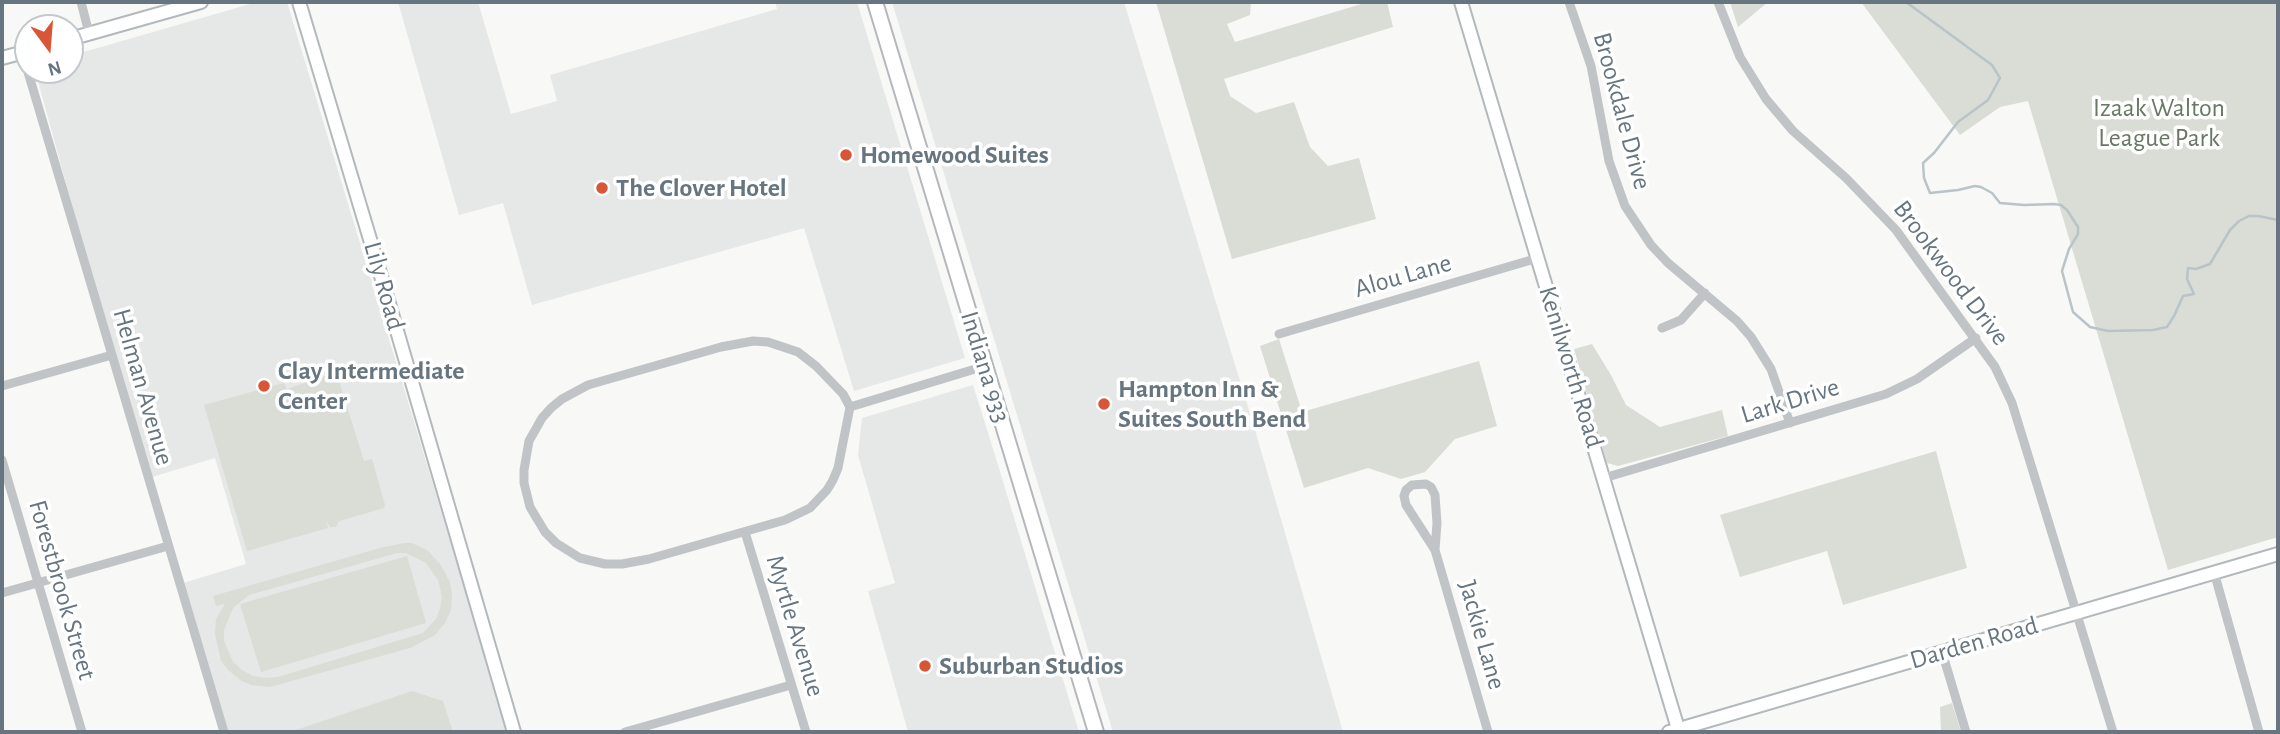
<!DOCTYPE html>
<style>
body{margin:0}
#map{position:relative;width:2280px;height:734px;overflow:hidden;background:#f8f8f6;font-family:"Alegreya Sans",sans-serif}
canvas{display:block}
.frame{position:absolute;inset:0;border:4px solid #66757f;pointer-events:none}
.north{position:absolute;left:14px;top:14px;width:70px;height:70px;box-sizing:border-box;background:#fff;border:2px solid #c2c8cc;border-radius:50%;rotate:164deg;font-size:19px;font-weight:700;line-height:28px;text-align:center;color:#66757f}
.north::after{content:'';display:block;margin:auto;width:24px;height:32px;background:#d85637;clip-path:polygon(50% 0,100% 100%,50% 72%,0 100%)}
</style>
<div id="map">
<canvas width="2280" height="734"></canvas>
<div class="frame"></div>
<div class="north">N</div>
</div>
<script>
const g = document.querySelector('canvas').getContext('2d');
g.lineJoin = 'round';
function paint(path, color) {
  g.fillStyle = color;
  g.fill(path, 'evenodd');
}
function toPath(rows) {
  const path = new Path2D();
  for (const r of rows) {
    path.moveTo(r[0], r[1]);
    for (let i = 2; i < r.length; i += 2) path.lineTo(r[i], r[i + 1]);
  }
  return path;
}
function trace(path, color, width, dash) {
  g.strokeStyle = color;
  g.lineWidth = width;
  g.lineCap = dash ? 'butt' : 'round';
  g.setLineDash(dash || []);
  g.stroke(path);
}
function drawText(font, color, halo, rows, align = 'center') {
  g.font = font + ' "Alegreya Sans",sans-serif';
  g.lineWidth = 7;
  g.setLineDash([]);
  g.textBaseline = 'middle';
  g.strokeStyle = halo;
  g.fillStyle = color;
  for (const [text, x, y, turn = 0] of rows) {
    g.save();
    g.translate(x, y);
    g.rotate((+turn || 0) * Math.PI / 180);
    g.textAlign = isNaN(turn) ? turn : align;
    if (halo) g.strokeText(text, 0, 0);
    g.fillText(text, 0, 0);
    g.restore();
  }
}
paint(toPath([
 [257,2,287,2,508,732,228,732,183,583,246,564,215,458,152,477,82,242,35,70,70,70,70,56],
 [398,2,478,2,511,114,557,101,550,75,777,9,775,2,857,2,965,358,854,391,804,228,532,305,503,203,459,215],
 [892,2,1124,2,1255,430,1343,732,1113,732],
 [973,385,998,465,1079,732,908,732,868,591,895,583,858,455,862,418]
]), '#e6e7e7');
paint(toPath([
 [1156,2,1251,2,1250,15,1227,24,1235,42,1368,2,1387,2,1393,27,1224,79,1230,96,1256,113,1294,102,1310,147,1328,166,1359,158,1376,219,1232,259],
 [1730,2,1768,2,1738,27],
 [1861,2,2278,2,2278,537,2168,570,2028,101,2000,107,1960,135],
 [1279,339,1302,412,1479,361,1497,426,1455,439,1425,472,1401,479,1368,468,1304,488,1260,346],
 [1592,344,1611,375,1626,405,1660,427,1722,410,1728,436,1618,466,1607,463,1574,349],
 [330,374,338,378,364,461,372,459,385,505,384,508,339,521,336,527,330,527,326,521,328,528,247,551,204,405,284,383,287,389],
 [1936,451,1967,568,1843,605,1827,551,1740,577,1720,515],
 [404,543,412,543,427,550,440,564,450,582,452,594,451,610,445,623,435,635,410,648,270,687,251,685,242,681,228,670,221,661,215,634,216,619,225,604,216,606,213,596,380,548],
 [397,553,406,553,426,563,438,580,442,597,440,609,436,619,423,633,278,677,266,678,253,676,242,670,233,662,224,641,224,630,233,608,249,595],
 [407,556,426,623,261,672,240,604],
 [412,691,443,701,453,732,290,732],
 [1952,703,1961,732,1941,732,1940,707]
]), '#d9ddd6');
paint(toPath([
 [676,177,680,190,661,193,659,185]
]), '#b9c4c8');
trace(toPath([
 [1906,2,1992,65,2000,78,1988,100,1958,122,1934,153,1923,163,1924,178,1930,193,1958,190,1975,186,1981,187,1992,193,2000,203,2024,205,2054,204,2061,205,2067,210,2078,227,2078,234,2069,249,2062,271,2073,312,2090,327,2108,331,2153,330,2167,327,2174,316,2183,296,2194,294,2187,279,2188,268,2196,269,2210,264,2230,230,2239,221,2249,216,2258,216,2278,220]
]), '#b9c4c8', 2.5);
const secondary = toPath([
 [299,2,381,276,514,732],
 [1461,2,1679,732],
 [70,39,201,2],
 [2,58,28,51],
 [1669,732,2278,554]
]);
const primary = toPath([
 [875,2,1096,732]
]);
trace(secondary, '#b2b8bc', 16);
trace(primary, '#b4b8bc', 18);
trace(toPath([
 [81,2,89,33],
 [1569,2,1591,66,1609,161,1625,206,1651,245,1668,263,1737,321,1751,337,1771,369,1790,423],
 [1718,2,1740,57,1766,99,1793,131,1846,178,1896,230,1995,367,2012,403,2113,732],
 [22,52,224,732],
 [1662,328,1681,320,1705,293],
 [1279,334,1538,258],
 [753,341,768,342,798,352,816,366,843,394,850,407,838,468,833,480,827,490,810,508,785,520,649,559,622,564,605,564,580,558,556,543,545,532,530,507,524,483,524,470,529,441,542,418,551,408,562,399,588,385,721,347,753,341],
 [2,386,112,355],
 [850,407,985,366],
 [2,460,82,732],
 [1604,478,1886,394,1917,379,1976,338],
 [745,532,806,732],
 [1435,550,1437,523,1435,495,1431,487,1426,484,1412,485,1406,490,1404,496,1406,505,1435,550,1488,732],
 [2214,572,2259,732],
 [2,593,168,546],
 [1942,652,1966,732],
 [625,732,791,685]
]), '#c0c4c7', 9);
trace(secondary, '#fff', 12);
trace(primary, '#fff', 14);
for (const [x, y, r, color] of [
 [846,155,7,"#d85637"],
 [602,188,7,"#d85637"],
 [264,386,7,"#d85637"],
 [1104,404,7,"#d85637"],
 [925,666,7,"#d85637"]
]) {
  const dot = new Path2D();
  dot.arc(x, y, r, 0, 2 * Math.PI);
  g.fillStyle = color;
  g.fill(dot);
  trace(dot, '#fff', 2.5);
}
drawText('26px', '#687864', '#fff', [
 ["Izaak Walton",2159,108],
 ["League Park",2159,138]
]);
drawText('26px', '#66757f', '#fff', [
 ["Brookdale Drive",1622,111,75],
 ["Brookwood Drive",1951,273,53],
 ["Alou Lane",1403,276,-16],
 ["Lily Road",384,286,74],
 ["Indiana 933",985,367,73],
 ["Kenilworth Road",1571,367,73],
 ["Helman Avenue",143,387,74],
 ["Lark Drive",1790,401,-17],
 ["Forestbrook Street",62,590,74],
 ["Myrtle Avenue",795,626,73],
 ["Jackie Lane",1482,635,74],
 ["Darden Road",1974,643,-16]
]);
drawText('bold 26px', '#66757f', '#fff', [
 ["Homewood Suites",860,155],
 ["The Clover Hotel",616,188],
 ["Clay Intermediate",278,371],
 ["Center",278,401],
 ["Hampton Inn &",1118,389],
 ["Suites South Bend",1118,419],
 ["Suburban Studios",939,666]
], 'left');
</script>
